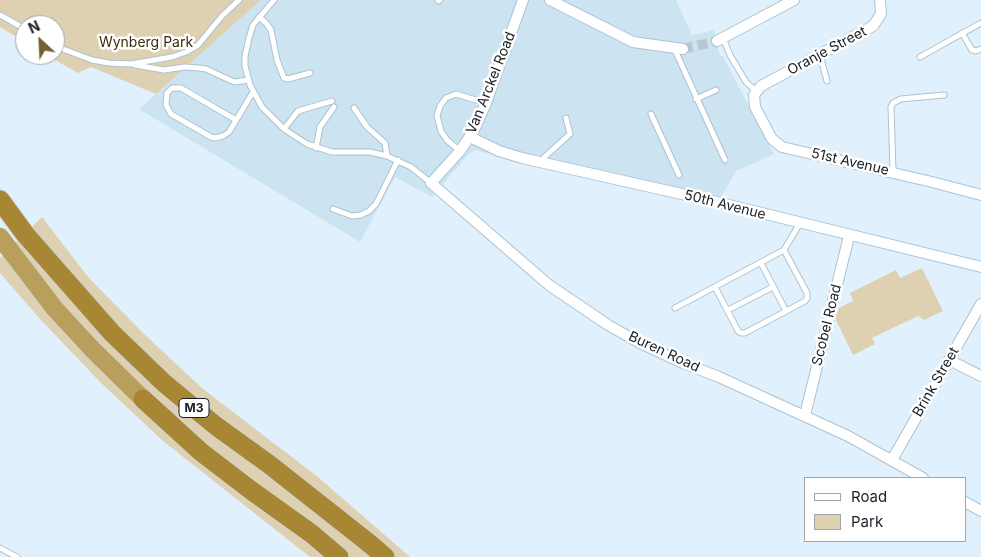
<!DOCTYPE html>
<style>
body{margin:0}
#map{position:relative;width:981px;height:557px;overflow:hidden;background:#e0f1fd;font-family:Inter,sans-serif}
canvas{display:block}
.legend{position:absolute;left:804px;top:477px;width:162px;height:65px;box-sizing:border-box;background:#fff;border:1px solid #a3a5a8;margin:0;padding:6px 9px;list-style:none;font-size:15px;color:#181f25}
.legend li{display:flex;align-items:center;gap:10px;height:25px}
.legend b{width:25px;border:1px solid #a3a5a8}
.north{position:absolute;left:15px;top:15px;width:50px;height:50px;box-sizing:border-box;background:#fff;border:1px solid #a3a5a8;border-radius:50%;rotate:335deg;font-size:14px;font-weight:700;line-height:20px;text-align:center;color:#181f25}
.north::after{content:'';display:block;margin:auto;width:18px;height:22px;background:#756130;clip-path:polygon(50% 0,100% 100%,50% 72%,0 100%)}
</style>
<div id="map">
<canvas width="981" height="557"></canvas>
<ul class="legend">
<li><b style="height:6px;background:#fff"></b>Road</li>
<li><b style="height:14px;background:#ded1b2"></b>Park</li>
</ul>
<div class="north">N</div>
</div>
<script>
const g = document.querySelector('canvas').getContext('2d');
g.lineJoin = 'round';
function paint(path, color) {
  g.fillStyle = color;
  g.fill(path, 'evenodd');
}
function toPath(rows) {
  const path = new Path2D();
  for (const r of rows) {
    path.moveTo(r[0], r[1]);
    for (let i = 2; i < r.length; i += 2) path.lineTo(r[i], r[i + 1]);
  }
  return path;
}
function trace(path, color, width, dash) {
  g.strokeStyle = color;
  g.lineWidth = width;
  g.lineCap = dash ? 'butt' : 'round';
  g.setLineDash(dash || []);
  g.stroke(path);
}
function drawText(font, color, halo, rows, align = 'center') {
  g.font = font + ' Inter,sans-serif';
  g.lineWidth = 5;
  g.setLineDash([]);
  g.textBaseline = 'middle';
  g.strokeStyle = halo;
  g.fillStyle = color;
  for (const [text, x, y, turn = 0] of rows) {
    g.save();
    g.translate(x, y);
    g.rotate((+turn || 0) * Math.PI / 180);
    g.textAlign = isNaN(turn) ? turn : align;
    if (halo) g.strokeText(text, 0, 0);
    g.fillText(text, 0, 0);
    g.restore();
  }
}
paint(toPath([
 [261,0,676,0,692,35,714,30,720,56,723,56,774,154,736,171,720,199,556,160,553,168,474,150,467,156,432,197,395,177,360,242,139,109]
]), '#cce3f2');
paint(toPath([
 [0,0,261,0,156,94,91,67,78,73,46,55,55,55,55,25,25,25,25,42,0,27],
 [42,217,88,277,144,334,203,389,318,477,410,557,310,557,163,441,100,382,40,319,0,273,0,258],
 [922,268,943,311,924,320,918,316,872,338,875,344,853,355,835,318,839,308,853,301,850,293,896,270,900,278]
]), '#ded1b2');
trace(toPath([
 [683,49,717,41]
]), '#b8c7d2', 10, [10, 5]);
const service = toPath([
 [274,0,253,25,249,38,245,56,245,66,250,85,262,107,284,129,307,144,332,152,370,152,387,156,411,167,431,183],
 [438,1,440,0],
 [0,15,25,29],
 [259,17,266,23,271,30,277,60,284,78,288,79,310,73],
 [962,33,972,50,976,51,981,49],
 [723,38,730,55,746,82,756,91],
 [55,46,92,60,109,63,131,64,172,57,186,52,198,45,222,16,239,0],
 [674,48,725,160],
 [820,55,827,81],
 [920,57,981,23],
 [135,65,164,70,185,67,199,68,206,69,232,81,235,82,248,80],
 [696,99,716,90],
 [354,108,367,127,385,143,387,156],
 [651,114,679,175],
 [236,120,181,88,172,88,167,93,166,105,171,114,211,137,215,138,223,136,229,132,253,92],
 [284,129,298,111,332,101],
 [316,148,320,127,334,107],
 [460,151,447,140,441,131,437,116,440,106,446,98,456,94,486,103],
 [539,162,570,134,566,118],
 [893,172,891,107,893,103,901,99,944,95],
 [333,209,352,216,361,215,369,211,376,204,398,160],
 [761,263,786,311],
 [715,287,738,331,741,333,745,333,805,301,807,298,807,293,784,250],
 [675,308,784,250,800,223],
 [728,310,773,287],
 [0,548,17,557]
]);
const minor = toPath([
 [523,0,486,103,474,130,460,151,431,183,549,285,608,325,640,343,683,363,719,377,848,436,923,478],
 [550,0,633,42,683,49],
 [880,0,881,14,873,26,761,86,754,95,755,107,772,139,782,147,932,182,981,195],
 [717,41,794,0],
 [470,137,499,151,522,158,717,202,981,267],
 [949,360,981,376],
 [805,415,849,236],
 [892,460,981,304],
 [965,502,981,511]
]);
const trunk = toPath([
 [0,237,55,309,93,350,143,399]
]);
const motorway = toPath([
 [0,200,25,234,112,333,164,383,216,426,270,465,370,544,385,557],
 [143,399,201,452,252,491,312,534,339,557]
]);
trace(service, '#adc2d0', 7);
trace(minor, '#adc2d0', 12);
trace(trunk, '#d1d2d3', 19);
trace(motorway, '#d1d2d3', 21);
trace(service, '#fff', 5);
trace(minor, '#fff', 10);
trace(trunk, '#b89f5c', 18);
trace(motorway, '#a78734', 19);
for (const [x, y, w] of [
 [194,408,30]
]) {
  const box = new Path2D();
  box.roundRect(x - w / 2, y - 9.5, w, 19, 4);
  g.fillStyle = '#fff';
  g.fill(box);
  trace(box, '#181f25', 1);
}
drawText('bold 12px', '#181f25', null, [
 ["M3",194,408]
]);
drawText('14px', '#392d0e', '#fff', [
 ["Wynberg Park",146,43]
]);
drawText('14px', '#181f25', '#fff', [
 ["Oranje Street",827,51,-28],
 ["Van Arckel Road",491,83,-68],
 ["51st Avenue",850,162,13],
 ["50th Avenue",725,205,14],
 ["Scobel Road",827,325,-76],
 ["Buren Road",664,352,25],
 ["Brink Street",936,382,-60]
]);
</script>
